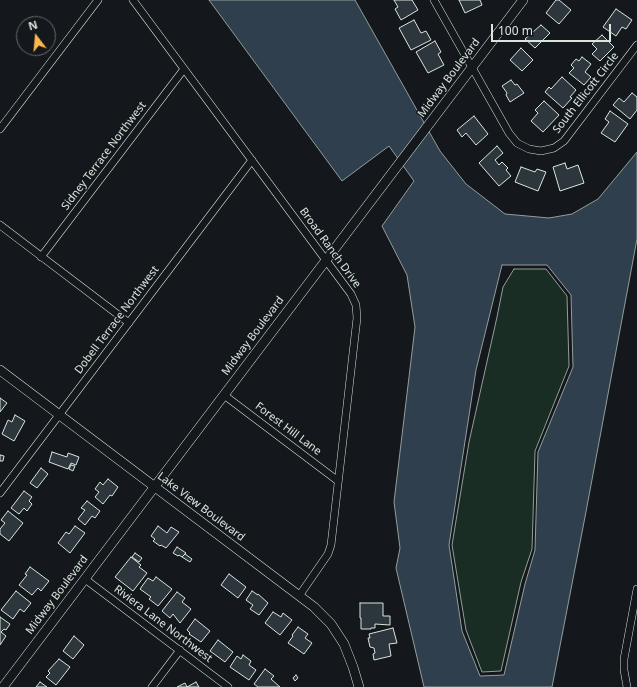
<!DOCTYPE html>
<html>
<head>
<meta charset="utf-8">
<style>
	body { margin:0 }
	#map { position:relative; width:637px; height:687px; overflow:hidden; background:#14181c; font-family:"Noto Sans",sans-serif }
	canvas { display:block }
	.north { position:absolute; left:16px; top:16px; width:40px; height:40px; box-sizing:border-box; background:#14181c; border:1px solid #626a69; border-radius:50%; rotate:344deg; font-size:11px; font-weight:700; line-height:16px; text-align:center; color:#d8e6dc }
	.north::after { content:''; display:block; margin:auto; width:14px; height:18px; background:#ffb74d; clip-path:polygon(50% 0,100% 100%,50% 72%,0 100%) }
	.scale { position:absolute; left:491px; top:24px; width:120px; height:18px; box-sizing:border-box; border:2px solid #d8e6dc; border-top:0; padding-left:5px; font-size:12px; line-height:14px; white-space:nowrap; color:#d8e6dc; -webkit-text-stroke:3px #14181c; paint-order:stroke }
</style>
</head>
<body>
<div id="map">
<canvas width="637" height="687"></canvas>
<div class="north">N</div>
<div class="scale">100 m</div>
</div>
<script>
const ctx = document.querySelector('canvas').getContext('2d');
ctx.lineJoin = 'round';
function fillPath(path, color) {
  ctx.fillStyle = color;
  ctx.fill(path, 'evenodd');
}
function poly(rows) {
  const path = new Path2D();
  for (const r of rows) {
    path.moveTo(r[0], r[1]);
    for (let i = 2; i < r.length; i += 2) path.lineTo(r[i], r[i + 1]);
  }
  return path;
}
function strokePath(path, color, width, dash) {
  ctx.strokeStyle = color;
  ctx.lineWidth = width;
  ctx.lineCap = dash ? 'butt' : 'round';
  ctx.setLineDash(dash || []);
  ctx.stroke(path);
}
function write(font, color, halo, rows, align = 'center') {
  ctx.font = font + ' "Noto Sans",sans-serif';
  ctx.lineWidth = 3;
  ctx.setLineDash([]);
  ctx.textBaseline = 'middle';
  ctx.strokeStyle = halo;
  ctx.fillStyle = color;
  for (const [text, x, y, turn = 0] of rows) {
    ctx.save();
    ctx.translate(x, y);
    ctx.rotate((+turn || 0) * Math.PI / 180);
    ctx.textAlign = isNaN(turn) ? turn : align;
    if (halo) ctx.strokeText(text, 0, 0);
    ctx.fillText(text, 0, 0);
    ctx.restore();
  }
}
const green = poly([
	[514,269,546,269,567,296,569,366,535,451,532,549,521,582,501,671,482,672,466,630,452,545,469,442,497,317,503,287,514,269]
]);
fillPath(green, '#1a2d24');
strokePath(green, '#939e99', 1);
const water = poly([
	[209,0,355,0,440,151,466,184,505,214,549,218,572,214,598,199,637,152,637,239,585,517,552,687,424,687,396,568,400,548,394,502,415,327,407,275,382,226,414,181,389,146,342,181,209,0],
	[502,265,547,265,571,295,573,367,538,452,535,550,525,584,504,675,480,676,462,631,449,545,476,370,502,265]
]);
fillPath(water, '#2f3f4d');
strokePath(water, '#939e99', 1);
const building = poly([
	[394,0,412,0,418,10,401,20,395,9,398,7,394,0],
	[459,0,480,0,482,5,465,13,459,0],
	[556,0,559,0,571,10,559,24,546,13,556,0],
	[616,9,632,20,626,29,622,27,616,36,603,27,616,9],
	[414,20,421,33,426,31,431,40,411,50,399,28,414,20],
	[541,25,550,33,535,48,525,39,541,25],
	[602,35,614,47,600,61,592,54,597,49,592,44,602,35],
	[435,41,441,52,438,54,444,65,428,73,416,52,435,41],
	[521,48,533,60,522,71,510,60,521,48],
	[582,57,591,64,585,72,591,77,584,85,569,73,574,68,571,65,576,59,579,61,582,57],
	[562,77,576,90,570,97,572,98,563,108,545,92,549,87,551,89,562,77],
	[511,80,515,85,517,84,524,93,510,102,506,95,507,93,502,86,511,80],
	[632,93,637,97,637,110,630,119,613,105,619,98,624,102,632,93],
	[544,101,559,115,543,132,531,121,538,113,535,110,544,101],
	[610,111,628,124,615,142,601,133,609,122,605,119,610,111],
	[474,116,488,134,476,145,466,133,462,137,457,130,474,116],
	[497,146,503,153,495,160,499,165,502,162,508,168,506,170,511,176,499,186,479,163,497,146],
	[565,163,567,169,578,165,584,183,560,191,553,167,565,163],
	[521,167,535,172,537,169,546,172,538,191,515,182,521,167],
	[0,398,7,403,0,412,0,398],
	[15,415,25,421,14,441,2,434,8,420,12,422,15,415],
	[52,452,67,457,68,453,79,457,76,465,71,463,68,469,49,462,52,452],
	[0,455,4,456,3,461,0,461,0,455],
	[71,465,75,466,73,471,69,469,71,465],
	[41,468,48,474,37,488,30,483,41,468],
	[108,479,118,487,112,496,110,495,103,504,95,497,99,492,95,489,100,482,103,485,108,479],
	[24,491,32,497,29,501,32,504,27,511,24,508,19,514,11,508,24,491],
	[87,501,100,511,95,518,92,516,85,525,78,519,85,510,81,508,87,501],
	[8,511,23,523,9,541,0,534,0,529,5,523,1,520,8,511],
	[75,526,85,533,70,553,58,543,66,532,69,534,75,526],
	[158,526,167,533,171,527,179,532,166,548,161,545,160,546,153,541,155,539,151,536,158,526],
	[177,547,186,553,182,557,179,555,178,556,173,553,177,547],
	[135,553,142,558,139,562,132,557,135,553],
	[185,554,192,559,190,562,182,557,185,554],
	[131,557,141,565,139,567,147,573,133,591,115,577,131,557],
	[30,567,49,581,41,591,38,588,32,595,19,585,27,575,25,574,30,567],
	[229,574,246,587,238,598,221,585,229,574],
	[156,577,172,589,158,606,149,599,151,597,140,589,148,578,153,581,156,577],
	[16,591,31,603,24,612,20,609,13,619,1,610,16,591],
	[252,591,258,595,258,594,268,603,259,615,250,609,253,605,246,600,252,591],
	[177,592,185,598,182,602,191,609,180,623,173,614,170,618,162,611,177,592],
	[360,603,383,603,383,616,390,616,390,625,375,624,375,628,371,628,371,629,361,629,361,618,360,618,360,603],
	[273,612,281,617,283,613,292,620,280,635,265,623,273,612],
	[0,617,10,624,6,630,4,629,1,632,6,636,0,645,0,617],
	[195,619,210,631,201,642,189,634,190,633,187,630,195,619],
	[298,627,308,634,305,638,312,643,304,654,288,643,293,636,292,635,298,627],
	[393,628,397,643,389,644,391,656,374,660,373,654,375,653,374,648,370,647,368,638,370,638,369,634,393,628],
	[74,636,84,645,73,659,63,651,74,636],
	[218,640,233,652,225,662,210,651,218,640],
	[243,655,251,661,249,665,256,670,249,680,230,667,237,656,241,659,243,655],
	[59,659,70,667,56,685,46,677,50,673,48,671,59,659],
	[265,669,274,676,271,679,280,687,258,687,254,684,265,669],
	[296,675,298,678,295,681,293,678,296,675],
	[40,682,47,687,36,687,40,682],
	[196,682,199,687,177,687,185,683,187,687,196,682]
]);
fillPath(building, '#2c363c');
strokePath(building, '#d8e6dc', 1);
const minor = poly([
	[133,0,351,294,356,305,357,318,331,545,328,554,299,596],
	[434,0,509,133,517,143,529,149,541,151,554,148,564,141,637,45],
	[0,129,98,0],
	[0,225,129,323],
	[41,257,184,69],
	[224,395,338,481],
	[0,493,252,160],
	[85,579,228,687],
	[152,687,180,650],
	[627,687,624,670,624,659,637,589]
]);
const tertiary = poly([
	[0,370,314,607,331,624,344,644,353,667,359,687],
	[3,687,523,0]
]);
strokePath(minor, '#d8e6dc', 8);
strokePath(tertiary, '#d8e6dc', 10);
strokePath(minor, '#14181c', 7);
strokePath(tertiary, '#14181c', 9);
write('11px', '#d8e6dc', '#14181c', [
	["Midway Boulevard",449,78,-53],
	["South Ellicott Circle",586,93,-52],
	["Sidney Terrace Northwest",104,156,-53],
	["Broad Ranch Drive",330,248,54],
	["Dobell Terrace Northwest",117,320,-53],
	["Midway Boulevard",253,336,-53],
	["Forest Hill Lane",288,429,37],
	["Lake View Boulevard",201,507,37],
	["Midway Boulevard",57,595,-53],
	["Riviera Lane Northwest",163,624,37]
]);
</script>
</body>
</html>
